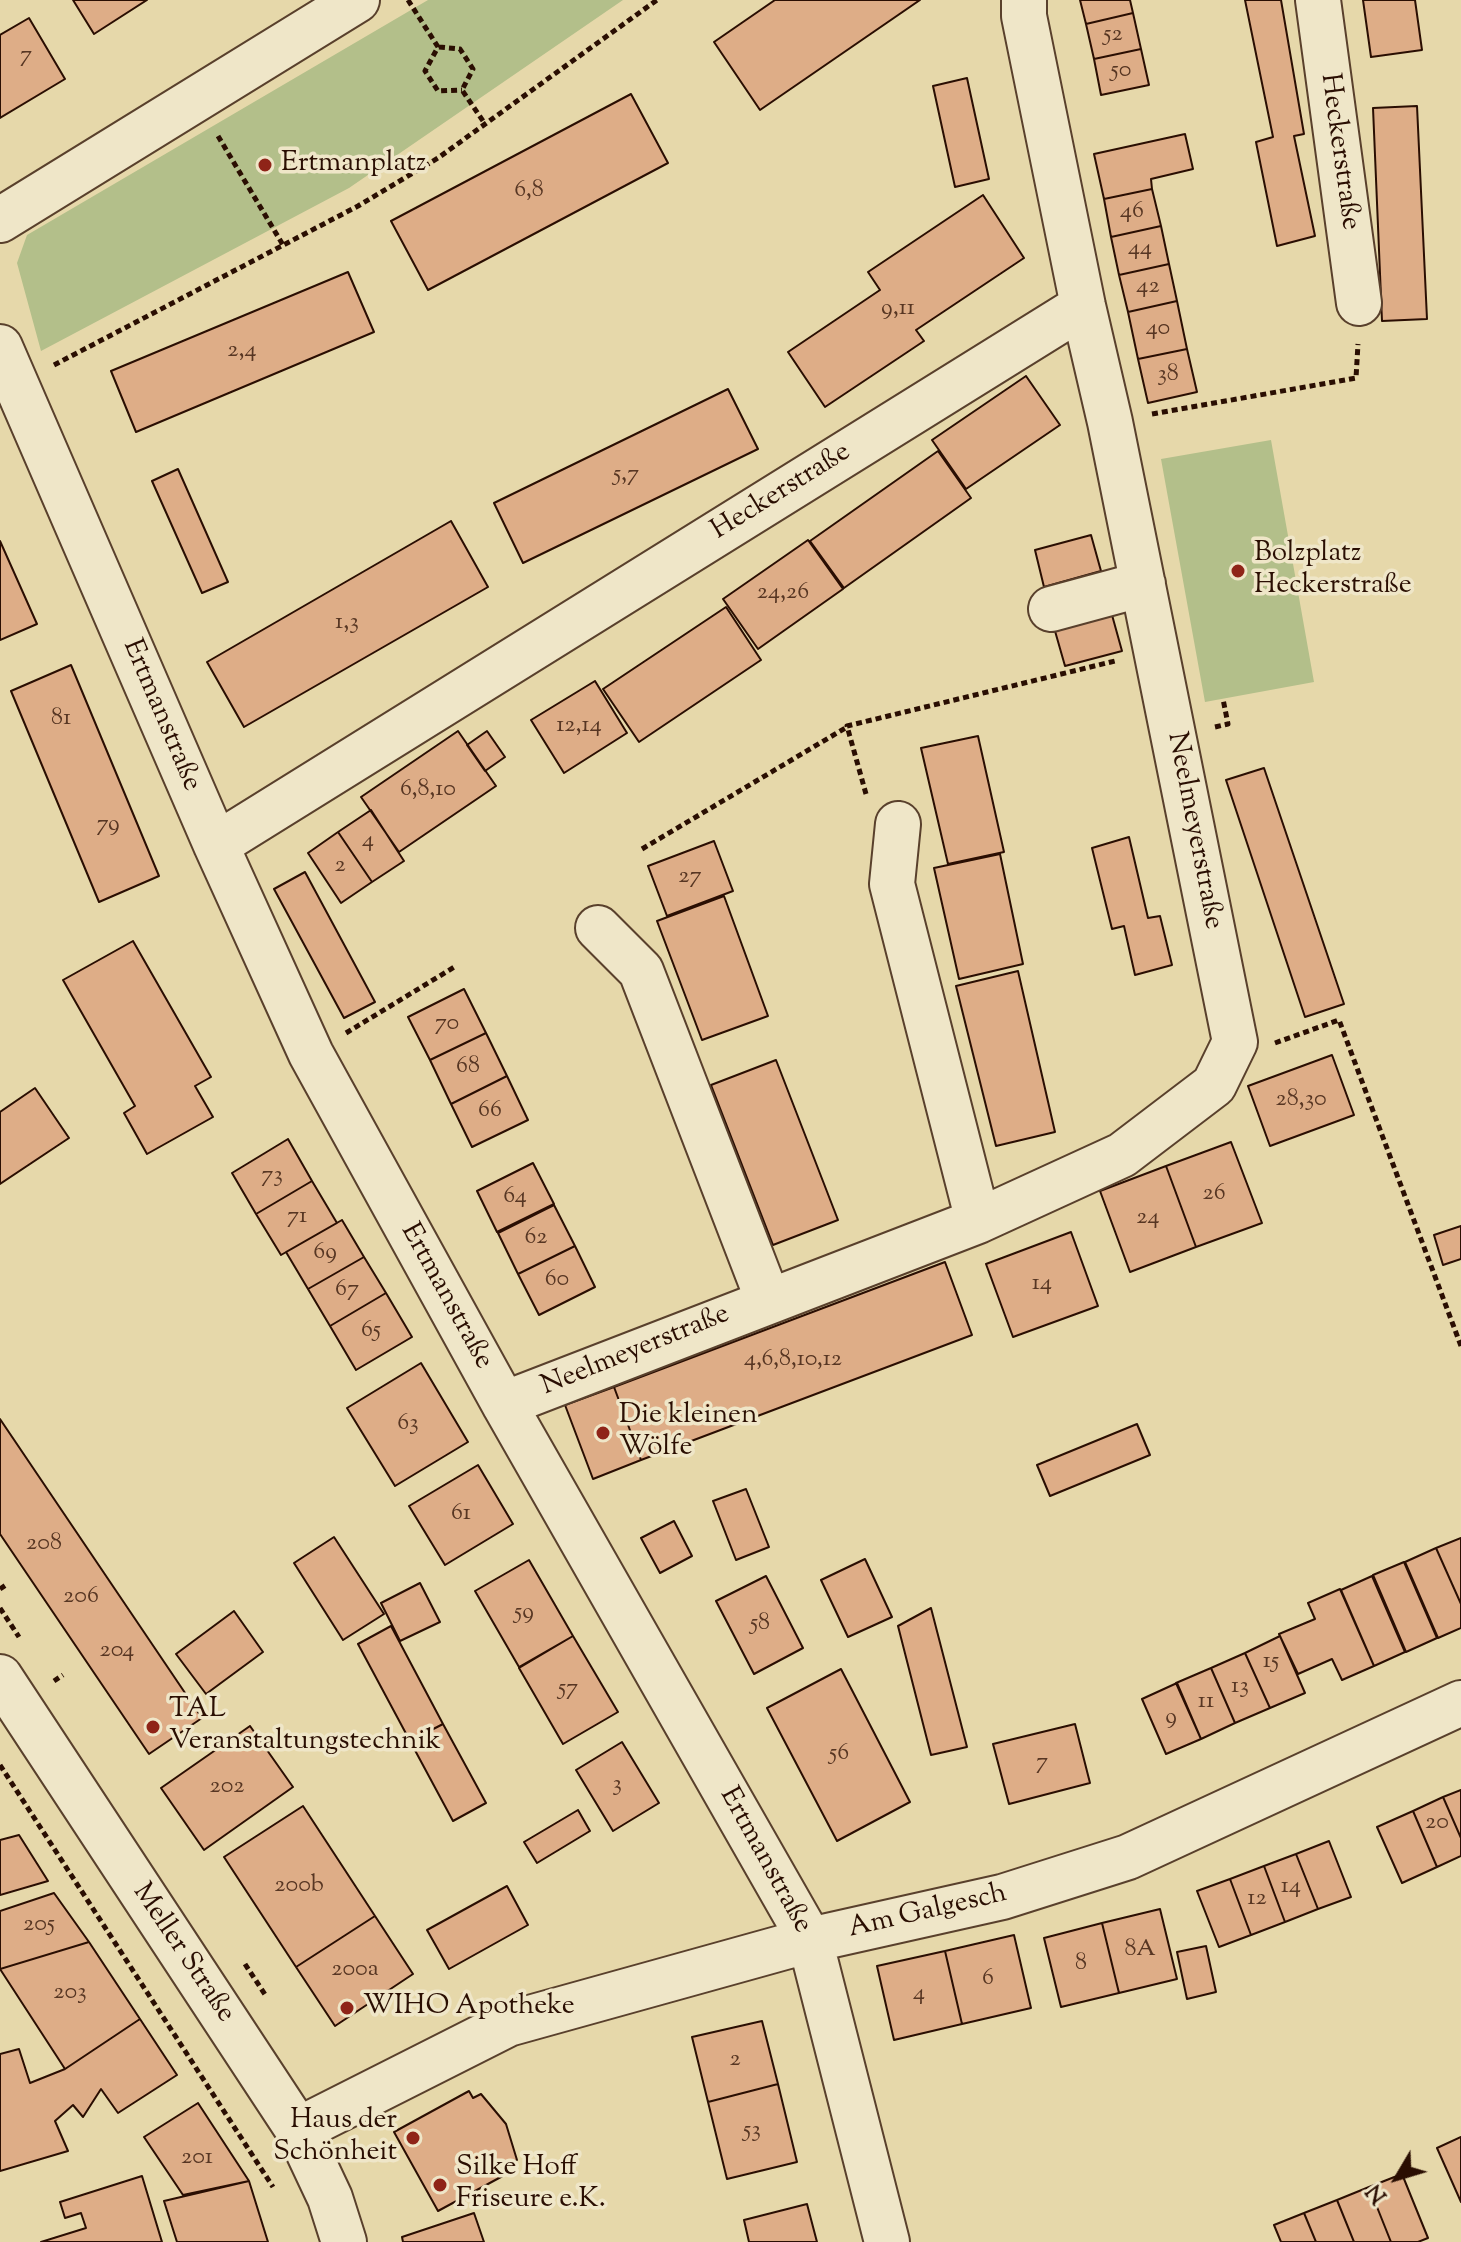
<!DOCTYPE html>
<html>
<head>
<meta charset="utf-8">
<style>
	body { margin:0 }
	#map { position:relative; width:1461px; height:2242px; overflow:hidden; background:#e6d8aa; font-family:"Sorts Mill Goudy",serif }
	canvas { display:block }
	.north { position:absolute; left:1357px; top:2138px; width:80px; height:80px; -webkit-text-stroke:6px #efe6c8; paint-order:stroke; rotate:232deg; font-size:22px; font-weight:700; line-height:32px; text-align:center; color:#2a0e02 }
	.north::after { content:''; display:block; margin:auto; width:28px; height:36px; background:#2a0e02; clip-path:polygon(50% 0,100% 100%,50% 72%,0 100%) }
</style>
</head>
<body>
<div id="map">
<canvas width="1461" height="2242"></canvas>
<div class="north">N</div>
</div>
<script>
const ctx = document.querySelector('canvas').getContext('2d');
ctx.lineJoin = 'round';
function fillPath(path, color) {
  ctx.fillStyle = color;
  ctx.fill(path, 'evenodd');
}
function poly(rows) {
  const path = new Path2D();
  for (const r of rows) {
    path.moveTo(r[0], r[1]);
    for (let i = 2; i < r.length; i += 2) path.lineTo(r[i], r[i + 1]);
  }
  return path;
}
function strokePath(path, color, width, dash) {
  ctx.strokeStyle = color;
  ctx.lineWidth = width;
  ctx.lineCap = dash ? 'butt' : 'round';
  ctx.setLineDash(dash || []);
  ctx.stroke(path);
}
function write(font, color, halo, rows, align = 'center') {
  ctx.font = font + ' "Sorts Mill Goudy",serif';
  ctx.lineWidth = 7;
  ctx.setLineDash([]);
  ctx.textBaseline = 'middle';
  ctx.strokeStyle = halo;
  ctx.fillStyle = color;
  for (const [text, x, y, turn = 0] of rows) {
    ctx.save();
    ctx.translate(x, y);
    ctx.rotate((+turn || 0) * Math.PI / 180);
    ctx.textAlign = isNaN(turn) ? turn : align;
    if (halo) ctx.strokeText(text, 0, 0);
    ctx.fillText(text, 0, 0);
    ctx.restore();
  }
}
fillPath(poly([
	[428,0,623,0,349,188,41,351,17,263,27,235],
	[1271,440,1314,682,1205,702,1161,459]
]), '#b3bf8a');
const building = poly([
	[73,0,147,0,94,34,73,0],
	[775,0,920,0,760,110,714,42,775,0],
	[1080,0,1130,0,1133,13,1086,24,1080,0],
	[1245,0,1281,0,1304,134,1294,136,1315,236,1277,246,1256,142,1273,137,1245,0],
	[1363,0,1415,0,1422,50,1371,57,1363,0],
	[1133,13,1141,49,1094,59,1086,24,1133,13],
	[29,18,65,79,0,118,0,35,29,18],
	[1141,49,1149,85,1101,95,1094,59,1141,49],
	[967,78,989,179,955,187,933,86,967,78],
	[631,94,668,163,428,290,391,221,631,94],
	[1417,106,1427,319,1382,321,1373,108,1417,106],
	[1185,134,1193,169,1151,179,1152,189,1104,199,1094,154,1185,134],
	[1152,189,1161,226,1111,237,1104,199,1152,189],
	[983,195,1024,258,916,330,924,341,825,407,788,352,880,290,868,272,983,195],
	[1161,226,1169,264,1119,275,1111,237,1161,226],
	[1169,264,1177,301,1128,312,1119,275,1169,264],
	[348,272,374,332,136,432,111,371,348,272],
	[1177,301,1187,349,1138,359,1128,312,1177,301],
	[1187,349,1197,392,1148,403,1138,359,1187,349],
	[1026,376,1060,425,966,489,932,440,1026,376],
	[728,389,758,449,523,563,494,503,728,389],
	[938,451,971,498,844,588,810,541,938,451],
	[178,469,228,582,202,593,152,481,178,469],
	[451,521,488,587,244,727,207,662,451,521],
	[1091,535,1101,571,1044,587,1035,550,1091,535],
	[808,540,843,589,758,649,723,599,808,540],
	[0,541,37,624,0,640,0,541],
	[726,607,761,660,639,742,603,689,726,607],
	[1112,615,1122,651,1065,666,1055,631,1112,615],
	[71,665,159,876,99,902,11,691,71,665],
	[595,681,627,733,564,773,531,720,595,681],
	[458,731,496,786,399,852,361,797,458,731],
	[487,731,505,757,485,771,467,745,487,731],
	[978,736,1004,852,948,864,921,748,978,736],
	[1264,768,1344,1004,1305,1017,1226,780,1264,768],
	[371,810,404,861,372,882,338,832,371,810],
	[338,832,372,882,341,903,308,853,338,832],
	[1129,837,1148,918,1160,916,1172,965,1135,975,1124,926,1112,929,1092,848,1129,837],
	[714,841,733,891,667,916,648,866,714,841],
	[1000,854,1023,964,959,979,934,868,1000,854],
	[305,872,375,1002,344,1018,274,889,305,872],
	[724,896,768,1016,702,1040,657,921,724,896],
	[133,941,211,1077,195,1086,213,1117,147,1154,124,1113,135,1106,63,980,133,941],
	[1018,971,1055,1132,996,1146,956,986,1018,971],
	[464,989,486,1033,430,1060,408,1017,464,989],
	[486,1033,507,1076,451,1104,430,1060,486,1033],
	[1332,1055,1354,1115,1270,1146,1248,1086,1332,1055],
	[776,1060,838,1220,773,1245,711,1085,776,1060],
	[507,1076,528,1120,472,1147,451,1104,507,1076],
	[35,1088,69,1138,0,1184,0,1112,35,1088],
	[288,1139,312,1181,256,1214,232,1173,288,1139],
	[1231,1142,1262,1223,1196,1247,1166,1166,1231,1142],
	[533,1163,554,1204,497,1232,477,1191,533,1163],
	[1166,1166,1196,1247,1130,1272,1100,1191,1166,1166],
	[312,1181,337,1223,281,1255,256,1214,312,1181],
	[554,1205,575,1246,518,1274,498,1233,554,1205],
	[342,1220,364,1257,308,1289,286,1252,342,1220],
	[1461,1226,1461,1259,1443,1265,1434,1235,1461,1226],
	[1071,1232,1098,1306,1013,1337,986,1264,1071,1232],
	[575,1246,595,1287,539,1315,518,1274,575,1246],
	[364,1257,386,1293,330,1326,308,1289,364,1257],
	[945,1262,972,1335,641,1460,614,1387,945,1262],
	[386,1293,412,1337,356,1370,330,1326,386,1293],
	[421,1363,468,1442,395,1486,347,1408,421,1363],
	[614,1387,641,1460,593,1479,565,1405,614,1387],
	[0,1419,202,1718,149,1754,0,1534,0,1419],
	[1137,1424,1150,1455,1050,1496,1037,1465,1137,1424],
	[478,1465,513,1524,445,1565,409,1506,478,1465],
	[746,1489,769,1547,736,1560,713,1501,746,1489],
	[674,1521,692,1556,660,1573,641,1538,674,1521],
	[334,1537,384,1614,343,1640,294,1563,334,1537],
	[1461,1538,1461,1604,1436,1548,1461,1538],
	[1436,1548,1461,1604,1461,1628,1438,1638,1405,1562,1436,1548],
	[865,1559,892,1617,848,1637,821,1580,865,1559],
	[529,1560,573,1636,519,1667,475,1591,529,1560],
	[1404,1562,1437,1638,1406,1652,1373,1575,1404,1562],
	[766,1576,803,1648,754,1674,716,1601,766,1576],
	[1372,1576,1405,1652,1374,1666,1341,1590,1372,1576],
	[420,1583,440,1622,400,1641,381,1603,420,1583],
	[1340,1589,1374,1666,1342,1680,1332,1659,1298,1674,1279,1634,1315,1619,1308,1603,1340,1589],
	[931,1608,967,1747,931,1755,898,1626,931,1608],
	[234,1611,263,1652,206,1694,176,1654,234,1611],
	[391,1626,443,1724,410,1741,358,1644,391,1626],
	[573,1636,618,1712,563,1744,519,1668,573,1636],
	[1280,1636,1305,1693,1270,1708,1245,1653,1280,1636],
	[1245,1653,1270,1708,1235,1723,1211,1668,1245,1653],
	[1211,1668,1235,1723,1201,1739,1176,1683,1211,1668],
	[841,1669,910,1802,837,1841,767,1708,841,1669],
	[1177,1683,1201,1739,1166,1754,1142,1699,1177,1683],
	[443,1724,486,1803,453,1821,410,1741,443,1724],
	[1075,1724,1090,1783,1009,1804,993,1744,1075,1724],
	[250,1726,293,1787,204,1850,161,1788,250,1726],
	[622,1742,659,1803,613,1831,576,1770,622,1742],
	[1461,1790,1461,1838,1443,1797,1461,1790],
	[1443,1797,1461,1838,1461,1856,1437,1867,1413,1811,1443,1797],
	[303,1806,375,1916,296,1967,224,1857,303,1806],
	[578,1810,590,1831,537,1863,524,1842,578,1810],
	[1413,1811,1437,1867,1402,1883,1377,1827,1413,1811],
	[19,1835,48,1881,0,1895,0,1840,19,1835],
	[1329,1841,1351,1897,1318,1909,1296,1854,1329,1841],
	[1296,1854,1318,1909,1285,1922,1264,1866,1296,1854],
	[1264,1866,1285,1922,1251,1935,1230,1879,1264,1866],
	[1230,1879,1251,1935,1219,1947,1197,1891,1230,1879],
	[507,1886,528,1925,449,1969,427,1930,507,1886],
	[54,1893,89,1942,0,1969,0,1911,54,1893],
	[1160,1909,1177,1979,1119,1993,1102,1923,1160,1909],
	[375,1916,413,1974,335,2026,296,1967,375,1916],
	[1102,1923,1119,1993,1061,2007,1044,1938,1102,1923],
	[1014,1935,1031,2008,962,2024,945,1951,1014,1935],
	[89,1942,140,2019,65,2069,0,1969,89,1942],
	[1206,1946,1216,1992,1187,1999,1177,1952,1206,1946],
	[945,1951,962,2024,894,2040,877,1966,945,1951],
	[140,2019,177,2075,118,2113,101,2089,83,2117,73,2105,55,2121,68,2151,0,2171,0,2054,19,2049,30,2083,65,2069,140,2019],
	[762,2021,778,2084,708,2102,692,2037,762,2021],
	[778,2084,797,2162,727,2179,708,2102,778,2084],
	[469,2091,473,2098,481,2094,506,2124,517,2160,508,2165,512,2171,438,2211,394,2132,469,2091],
	[198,2103,249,2181,183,2195,144,2137,198,2103],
	[1461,2137,1461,2202,1437,2148,1461,2137],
	[1402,2174,1428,2238,1418,2242,1391,2242,1369,2187,1402,2174],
	[142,2176,162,2242,41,2242,86,2228,81,2213,65,2218,60,2202,142,2176],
	[249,2181,268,2242,177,2242,164,2201,249,2181],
	[1369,2187,1391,2242,1354,2242,1337,2200,1369,2187],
	[1337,2200,1354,2242,1316,2242,1304,2213,1337,2200],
	[807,2204,817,2242,749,2242,744,2220,807,2204],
	[474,2213,484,2242,403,2242,402,2237,474,2213],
	[1304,2213,1316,2242,1281,2242,1274,2225,1304,2213]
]);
fillPath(building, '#dead87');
strokePath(building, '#2a0e02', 2);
const minor = poly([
	[1318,0,1359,303],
	[0,220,357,0],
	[0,347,216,845,311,1054,504,1404,810,1940,887,2242],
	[1051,609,1143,584],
	[898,824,892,884,978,1221],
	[216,845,1083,306],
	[598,928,641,971,768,1300],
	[504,1404,978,1221,1122,1155,1214,1085,1235,1042,1110,422,1083,306,1024,16,1024,0],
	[0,1677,298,2130,330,2198,344,2242],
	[298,2130,508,2024,810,1940,1002,1897,1128,1857,1461,1703]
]);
strokePath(minor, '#59402c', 48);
strokePath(poly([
	[408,0,438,47,425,71,438,91,462,90],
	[439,47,460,49,473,69,462,90,485,124],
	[218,136,283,245],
	[54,365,358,206,438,158,657,0],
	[1152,414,1356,378,1358,344],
	[1215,727,1228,724,1223,699],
	[866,794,847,726,1115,661],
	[642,849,847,727],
	[346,1033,456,966],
	[1275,1043,1339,1020,1461,1346],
	[0,1589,6,1585],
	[0,1608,19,1637],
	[54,1681,63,1675],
	[0,1765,273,2187],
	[245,1964,266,1996]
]), '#2a0e02', 5, [6, 4]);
strokePath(minor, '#efe6c8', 44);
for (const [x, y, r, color] of [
	[265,165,8,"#8f2418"],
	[1238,571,8,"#8f2418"],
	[603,1433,8,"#8f2418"],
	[153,1727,8,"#8f2418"],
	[347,2008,8,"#8f2418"],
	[413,2138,8,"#8f2418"],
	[440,2185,8,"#8f2418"]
]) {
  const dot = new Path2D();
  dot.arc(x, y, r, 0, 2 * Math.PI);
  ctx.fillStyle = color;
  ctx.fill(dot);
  strokePath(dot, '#efe6c8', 3);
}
write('24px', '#573623', null, [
	["52",1113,36],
	["7",26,57],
	["50",1121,72],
	["6,8",529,192],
	["46",1132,213],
	["44",1140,250],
	["42",1148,288],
	["9,11",898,310],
	["40",1158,330],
	["2,4",242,352],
	["38",1168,376],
	["5,7",626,476],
	["24,26",783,594],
	["1,3",347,624],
	["81",61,720],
	["12,14",579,727],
	["6,8,10",428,791],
	["79",108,826],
	["4",368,842],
	["2",340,867],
	["27",690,878],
	["70",447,1025],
	["68",468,1068],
	["28,30",1301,1101],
	["66",490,1112],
	["73",272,1177],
	["26",1214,1195],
	["64",515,1198],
	["71",297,1218],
	["24",1148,1219],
	["62",536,1239],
	["69",325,1254],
	["60",557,1281],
	["14",1042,1285],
	["67",347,1291],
	["65",371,1332],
	["4,6,8,10,12",793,1361],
	["63",408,1425],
	["61",461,1515],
	["208",44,1545],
	["206",81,1598],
	["59",524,1614],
	["58",760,1625],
	["204",117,1652],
	["15",1271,1663],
	["13",1240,1688],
	["57",568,1690],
	["11",1206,1703],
	["9",1171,1719],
	["56",839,1755],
	["7",1042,1764],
	["3",617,1786],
	["202",227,1788],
	["20",1437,1824],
	["200b",299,1887],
	["14",1291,1888],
	["12",1257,1900],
	["205",39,1926],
	["8A",1140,1951],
	["8",1081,1965],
	["200a",355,1971],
	["6",988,1980],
	["203",70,1994],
	["4",919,1995],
	["2",735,2061],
	["53",752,2132],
	["201",197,2159]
]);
write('28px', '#2a0e02', '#efe6c8', [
	["Heckerstraße",1338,152,82],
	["Heckerstraße",782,493,-32],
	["Ertmanstraße",160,716,67],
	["Neelmeyerstraße",1193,831,79],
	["Ertmanstraße",445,1297,61],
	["Neelmeyerstraße",636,1352,-22],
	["Ertmanstraße",764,1861,61],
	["Am Galgesch",928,1913,-13],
	["Meller Straße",182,1954,56]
]);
write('28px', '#2a0e02', '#efe6c8', [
	["Ertmanplatz",281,165],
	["Bolzplatz",1254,555],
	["Heckerstraße",1254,587],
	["Die kleinen",619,1417],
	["Wölfe",619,1449],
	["TAL",169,1711],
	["Veranstaltungstechnik",169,1743],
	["WIHO Apotheke",363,2008],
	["Haus der",397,2122,"right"],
	["Schönheit",397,2154,"right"],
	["Silke Hoff",456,2169],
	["Friseure e.K.",456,2201]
], 'left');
</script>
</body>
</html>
